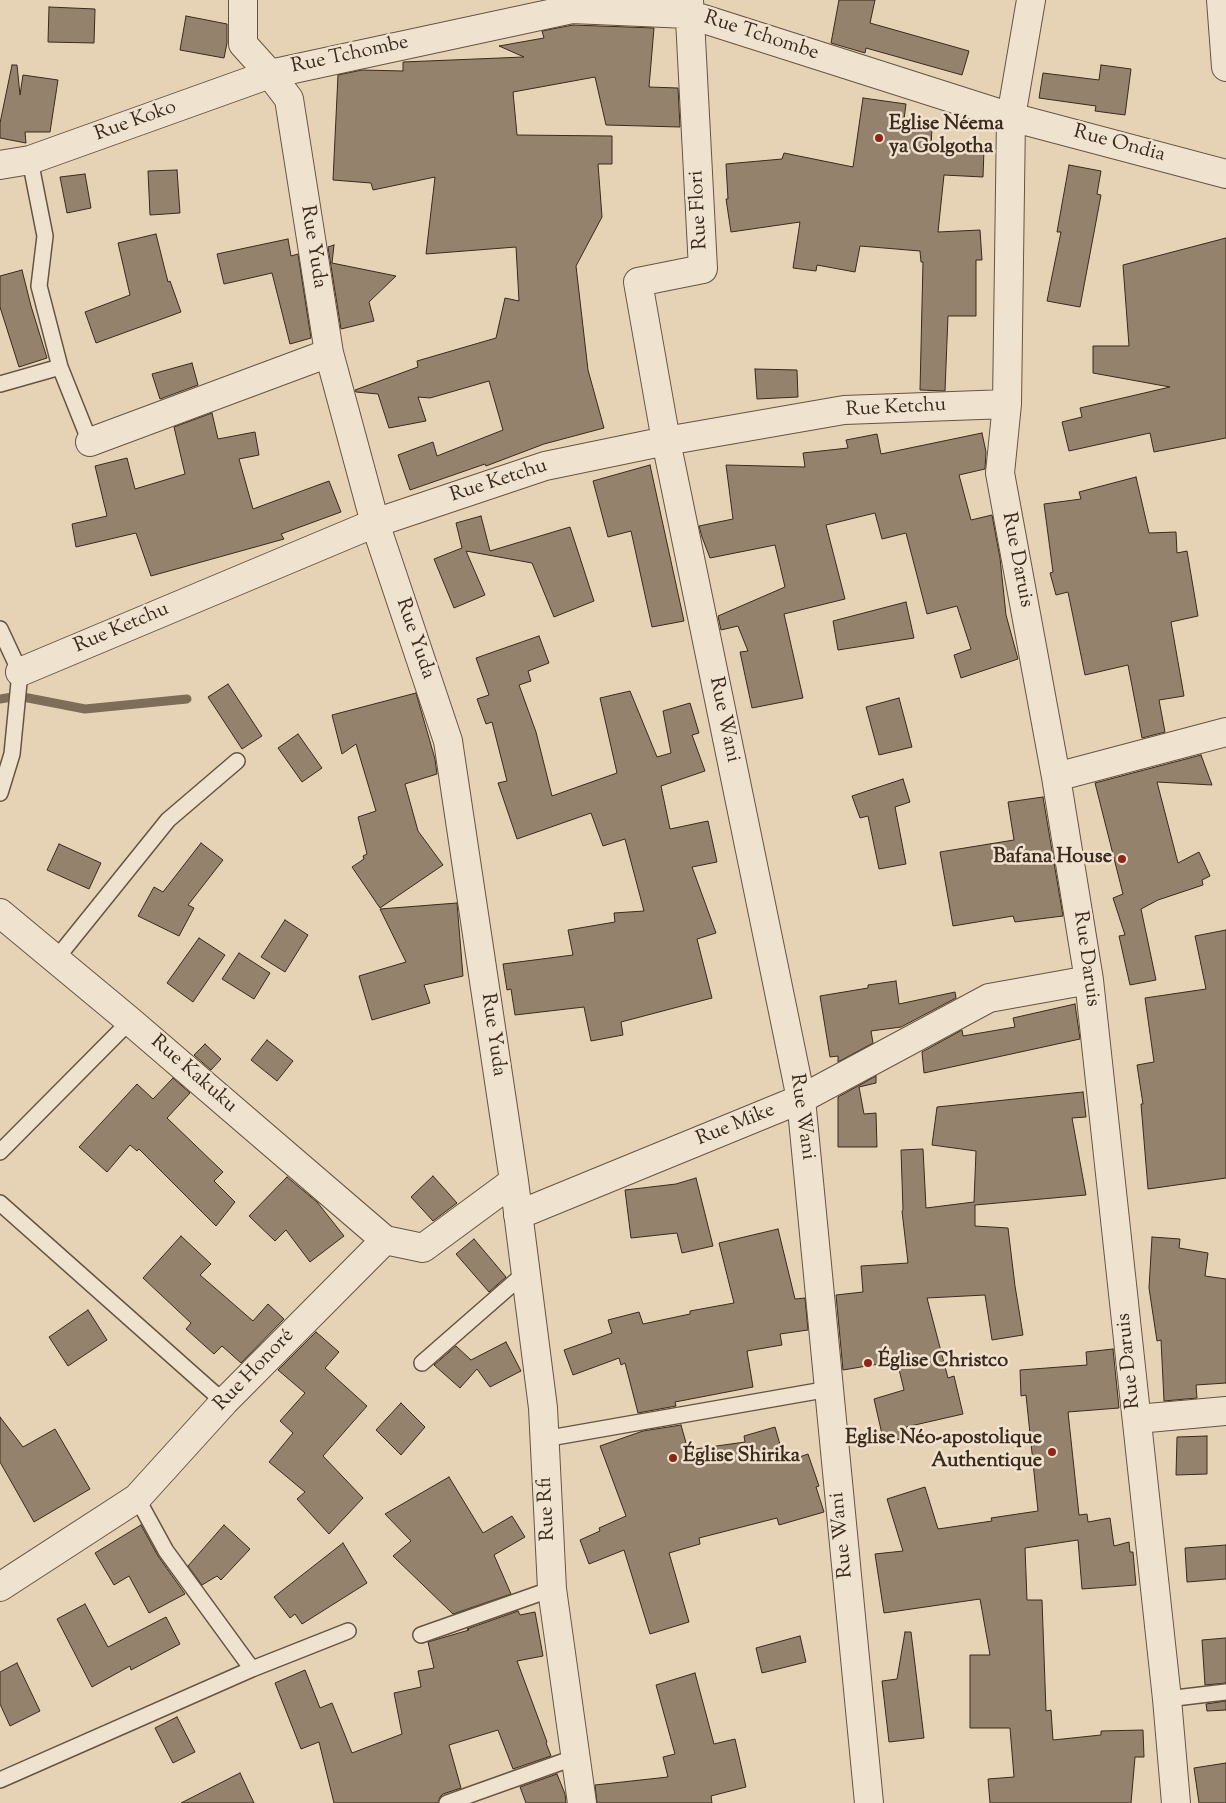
<!DOCTYPE html>
<html>
<head>
<meta charset="utf-8">
<style>
	body { margin:0 }
	canvas { display:block; background:#e6d3b5 }
</style>
</head>
<body>
<canvas width="1226" height="1803"></canvas>
<script>
const ctx = document.querySelector('canvas').getContext('2d');
ctx.lineJoin = 'round';
function poly(rows) {
  const path = new Path2D();
  for (const r of rows) {
    path.moveTo(r[0], r[1]);
    for (let i = 2; i < r.length; i += 2) path.lineTo(r[i], r[i + 1]);
  }
  return path;
}
function strokePath(path, color, width, dash) {
  ctx.strokeStyle = color;
  ctx.lineWidth = width;
  ctx.lineCap = dash ? 'butt' : 'round';
  ctx.setLineDash(dash || []);
  ctx.stroke(path);
}
function fillPath(path, color) {
  ctx.fillStyle = color;
  ctx.fill(path, 'evenodd');
}
function write(font, color, halo, rows, align = 'center') {
  ctx.font = font + ' "Sorts Mill Goudy",serif';
  ctx.lineWidth = 5;
  ctx.setLineDash([]);
  ctx.textBaseline = 'middle';
  ctx.strokeStyle = halo;
  ctx.fillStyle = color;
  for (const [text, x, y, turn = 0] of rows) {
    ctx.save();
    ctx.translate(x, y);
    ctx.rotate((+turn || 0) * Math.PI / 180);
    ctx.textAlign = isNaN(turn) ? turn : align;
    if (halo) ctx.strokeText(text, 0, 0);
    ctx.fillText(text, 0, 0);
    ctx.restore();
  }
}
strokePath(poly([
	[0,699,18,696,85,709,187,699]
]), '#7f6d59', 9);
const building = poly([
	[839,0,875,0,870,23,969,51,962,75,866,48,865,53,831,43,839,0],
	[49,7,95,9,94,43,48,42,49,7],
	[186,16,227,24,227,43,224,58,180,50,186,16],
	[573,25,654,28,649,87,678,88,680,127,606,125,595,77,513,92,517,135,612,136,612,164,598,164,602,217,576,266,588,370,604,428,544,444,486,466,485,464,410,490,398,455,433,442,437,456,503,430,489,381,430,398,418,397,426,421,389,428,378,394,356,392,355,390,418,367,417,361,496,338,505,298,519,301,516,247,426,254,435,177,373,190,371,183,333,180,338,75,362,70,403,71,403,62,524,57,499,46,544,38,542,31,573,25],
	[12,65,17,65,20,95,23,75,58,80,50,132,25,132,26,143,0,138,0,123,12,65],
	[1101,65,1131,69,1125,115,1095,111,1096,106,1039,98,1043,73,1099,80,1101,65],
	[863,98,906,104,903,127,932,128,931,147,984,149,983,177,944,175,938,232,980,230,982,260,976,260,976,316,948,316,945,391,920,390,923,262,921,262,920,251,860,246,855,272,817,265,816,271,793,268,800,222,731,232,726,199,728,199,726,164,782,159,784,153,853,167,863,98],
	[1069,165,1101,171,1097,194,1101,195,1080,307,1047,301,1061,232,1057,232,1069,165],
	[177,170,180,213,150,215,148,171,177,170],
	[85,174,91,208,67,213,60,177,85,174],
	[156,234,168,282,170,281,181,312,96,343,85,312,130,295,118,243,156,234],
	[1226,238,1226,438,1154,452,1150,433,1069,451,1062,422,1082,417,1080,408,1170,387,1093,373,1093,346,1129,346,1123,265,1226,238],
	[288,239,291,256,298,254,311,338,290,344,272,273,224,284,217,254,288,239],
	[334,245,332,263,396,276,369,302,374,321,341,329,328,247,334,245],
	[22,270,31,306,47,358,19,367,0,307,0,276,22,270],
	[192,363,198,385,160,399,152,374,192,363],
	[755,369,797,370,798,397,757,399,755,369],
	[212,413,218,439,255,432,259,455,239,459,253,509,329,481,341,512,281,534,284,539,151,576,136,533,76,547,72,524,107,516,95,466,127,458,135,489,185,474,174,427,212,413],
	[982,433,986,452,985,469,959,475,971,520,992,515,1000,558,1006,615,1018,659,961,678,954,655,971,649,957,606,927,614,906,533,882,539,875,513,826,525,845,599,784,614,803,698,752,708,740,652,748,651,738,626,721,630,718,616,785,587,775,545,710,558,702,537,699,526,733,519,726,465,805,467,803,453,848,448,846,440,877,434,881,454,982,433],
	[650,465,684,621,652,627,631,531,608,537,593,481,650,465],
	[1136,477,1149,533,1176,532,1177,553,1187,551,1198,616,1171,622,1184,696,1159,700,1165,732,1142,738,1128,665,1085,675,1068,592,1056,595,1050,573,1053,572,1044,504,1081,499,1079,492,1136,477],
	[481,516,490,551,570,527,594,601,554,617,532,563,466,551,485,595,454,608,434,559,462,548,456,523,481,516],
	[906,602,914,638,838,650,833,621,906,602],
	[539,636,549,663,528,671,531,681,519,685,536,732,552,796,617,773,600,698,630,691,657,757,671,753,663,711,690,703,699,733,692,735,705,771,661,786,670,829,708,821,717,862,692,867,716,933,697,939,712,998,621,1022,623,1035,591,1041,584,1007,515,1015,511,989,507,990,503,964,573,955,568,930,615,922,614,913,644,911,625,839,603,846,591,813,517,839,498,783,507,781,492,722,486,724,477,699,489,695,476,658,539,636],
	[228,684,262,736,242,749,208,697,228,684],
	[416,693,435,759,437,774,405,784,418,831,443,865,380,908,352,867,364,859,363,856,367,854,358,817,376,811,356,744,342,754,332,715,416,693],
	[899,698,912,747,879,755,866,707,899,698],
	[298,734,322,768,302,782,278,748,298,734],
	[1201,755,1212,785,1157,782,1178,863,1199,852,1210,876,1202,880,1203,885,1158,900,1141,909,1156,980,1130,985,1119,936,1125,935,1113,898,1123,894,1095,783,1201,755],
	[903,779,910,802,895,807,906,864,879,869,868,816,860,818,852,796,903,779],
	[1043,797,1063,916,1015,922,1013,916,953,926,940,852,1014,840,1008,802,1043,797],
	[201,843,223,860,188,905,194,908,179,936,138,916,154,887,163,892,201,843],
	[59,844,101,863,89,889,47,870,59,844],
	[457,903,463,976,424,985,430,1003,372,1020,359,976,406,962,380,909,457,903],
	[285,920,308,935,285,972,261,957,285,920],
	[1226,930,1226,1178,1148,1189,1141,1104,1143,1104,1137,1065,1154,1062,1145,998,1206,989,1195,936,1226,930],
	[199,938,225,955,193,1002,167,983,199,938],
	[239,953,270,973,254,999,222,979,239,953],
	[896,981,899,1004,955,992,956,998,901,1027,871,1031,873,1043,838,1062,838,1056,830,1057,820,996,868,988,868,985,896,981],
	[1075,1004,1080,1039,924,1073,922,1052,962,1030,963,1036,1015,1027,1013,1018,1075,1004],
	[267,1040,293,1061,277,1081,251,1060,267,1040],
	[205,1044,221,1059,211,1070,194,1055,205,1044],
	[876,1076,876,1083,859,1087,864,1114,876,1113,877,1147,838,1147,838,1097,876,1076],
	[173,1078,190,1093,167,1118,223,1172,214,1181,235,1202,216,1226,139,1149,137,1151,130,1145,107,1172,79,1147,137,1084,153,1099,173,1078],
	[1083,1092,1086,1117,1072,1118,1086,1195,975,1205,975,1226,1008,1228,1015,1286,1023,1335,992,1340,985,1295,927,1298,948,1378,954,1376,963,1414,906,1427,909,1437,884,1443,874,1399,904,1390,897,1361,843,1370,836,1295,863,1292,861,1266,908,1263,902,1211,903,1210,901,1150,923,1149,926,1208,974,1202,976,1151,932,1145,937,1107,1083,1092],
	[433,1176,457,1203,433,1221,411,1197,433,1176],
	[287,1177,317,1202,344,1236,310,1262,286,1230,275,1241,249,1216,287,1177],
	[696,1178,713,1246,682,1253,677,1233,631,1238,625,1190,676,1184,696,1178],
	[778,1229,795,1299,805,1298,808,1330,780,1334,782,1345,747,1351,753,1387,675,1402,676,1406,638,1413,625,1363,621,1365,619,1358,573,1375,564,1350,612,1333,608,1320,639,1312,643,1324,690,1314,690,1311,734,1303,719,1243,778,1229],
	[181,1236,211,1264,200,1275,253,1321,268,1304,284,1319,241,1363,222,1346,214,1354,186,1329,191,1323,143,1278,181,1236],
	[1152,1237,1180,1239,1179,1248,1208,1253,1205,1276,1226,1279,1226,1383,1196,1385,1197,1398,1164,1401,1161,1340,1157,1341,1149,1288,1152,1237],
	[474,1239,506,1277,489,1292,456,1254,474,1239],
	[88,1310,107,1340,68,1366,49,1337,88,1310],
	[316,1332,339,1352,325,1368,367,1406,323,1456,363,1498,329,1534,297,1499,305,1492,269,1462,293,1433,280,1421,305,1393,278,1370,316,1332],
	[506,1342,521,1371,490,1387,477,1369,460,1388,434,1365,456,1346,471,1360,506,1342],
	[1113,1349,1119,1408,1068,1412,1079,1515,1087,1514,1088,1522,1110,1518,1114,1546,1129,1542,1130,1552,1133,1552,1136,1585,1082,1589,1078,1540,1025,1548,1027,1600,1042,1600,1046,1711,1051,1710,1053,1740,1101,1735,1101,1731,1143,1730,1144,1757,1135,1757,1131,1803,990,1803,988,1779,1014,1777,1010,1728,970,1728,970,1655,990,1655,980,1599,884,1613,875,1554,903,1551,887,1499,925,1487,938,1529,992,1521,991,1518,1038,1511,1026,1395,1021,1396,1020,1370,1087,1365,1086,1352,1113,1349],
	[401,1403,425,1427,401,1455,376,1430,401,1403],
	[0,1417,23,1447,55,1429,90,1489,34,1522,0,1462,0,1417],
	[681,1425,688,1450,745,1442,744,1436,775,1427,785,1462,808,1454,819,1486,816,1487,824,1512,779,1525,777,1518,699,1538,700,1544,669,1553,689,1622,650,1634,624,1550,589,1564,580,1540,600,1531,599,1528,626,1516,600,1446,643,1431,681,1425],
	[1207,1436,1207,1474,1176,1475,1177,1437,1207,1436],
	[449,1477,483,1533,512,1516,525,1537,494,1555,511,1594,453,1614,393,1556,411,1541,385,1514,449,1477],
	[141,1525,158,1556,185,1594,149,1613,129,1576,114,1585,95,1553,141,1525],
	[224,1525,250,1549,221,1580,217,1576,202,1585,188,1566,224,1525],
	[343,1543,367,1583,302,1624,295,1614,290,1618,274,1597,343,1543],
	[1226,1545,1226,1579,1187,1582,1185,1548,1226,1545],
	[85,1604,108,1647,166,1617,180,1644,131,1670,130,1666,92,1687,57,1619,85,1604],
	[518,1611,520,1615,535,1612,543,1656,517,1661,547,1742,546,1743,551,1756,513,1769,498,1730,449,1745,461,1788,443,1794,440,1797,438,1803,334,1803,319,1742,301,1749,275,1683,305,1670,320,1708,332,1703,352,1753,402,1734,394,1693,421,1687,418,1671,434,1668,428,1642,469,1630,467,1629,518,1611],
	[905,1632,911,1632,924,1738,889,1742,882,1681,897,1679,905,1632],
	[800,1636,806,1662,762,1673,756,1648,800,1636],
	[1226,1638,1226,1683,1205,1685,1202,1640,1226,1638],
	[17,1663,40,1711,10,1726,0,1704,0,1672,17,1663],
	[695,1673,714,1744,735,1739,746,1787,711,1796,712,1803,597,1803,595,1785,668,1777,663,1757,675,1754,656,1685,695,1673],
	[1226,1701,1226,1710,1207,1711,1206,1704,1226,1701],
	[177,1717,195,1752,173,1763,155,1728,177,1717],
	[1226,1763,1226,1803,1199,1803,1194,1768,1226,1763],
	[240,1773,254,1803,181,1803,240,1773],
	[557,1774,565,1794,566,1803,526,1803,520,1787,557,1774]
]);
fillPath(building, '#94826c');
strokePath(building, '#3b2a1d', 1);
const service = poly([
	[30,160,45,236,39,286,60,367,90,442],
	[0,384,60,367],
	[0,629,20,672,12,754,0,793],
	[56,959,168,820,237,761],
	[0,1152,130,1021],
	[0,1203,224,1402],
	[422,1363,525,1273],
	[544,1439,829,1389],
	[137,1498,166,1551,252,1669],
	[421,1635,552,1589],
	[1167,1699,1226,1692],
	[0,1780,252,1669,348,1631],
	[447,1803,576,1757]
]);
const minor = poly([
	[243,0,243,44,270,74,289,99,329,353,375,523,448,741,514,1181,543,1408,552,1589,582,1803],
	[689,0,703,269,638,282,666,441,801,1099,869,1803],
	[1031,0,1011,117,1007,404,1000,473,1056,777,1089,980,1167,1699,1176,1803],
	[1221,0,1226,67],
	[0,165,30,160,270,74,572,9,688,14,1011,117,1226,174],
	[90,442,329,353],
	[20,672,375,523,545,466,666,441,844,410,1007,404],
	[1056,777,1226,732],
	[0,913,130,1021,385,1240],
	[518,1215,801,1099,989,998,1089,980],
	[1137,1419,1226,1411],
	[0,1587,137,1498,224,1402,385,1240,423,1248,514,1181]
]);
strokePath(service, '#665443', 18);
strokePath(minor, '#665443', 30);
strokePath(service, '#efe2cf', 15);
strokePath(minor, '#efe2cf', 28);
for (const [x, y, r, color] of [
	[879,138,5,"#8f2418"],
	[1122,859,5,"#8f2418"],
	[868,1363,5,"#8f2418"],
	[1052,1452,5,"#8f2418"],
	[673,1458,5,"#8f2418"]
]) {
  const dot = new Path2D();
  dot.arc(x, y, r, 0, 2 * Math.PI);
  ctx.fillStyle = color;
  ctx.fill(dot);
  strokePath(dot, '#efe2cf', 2);
}
write('20px', '#3b2a1d', '#efe2cf', [
	["Rue Tchombe",761,37,18],
	["Rue Tchombe",350,56,-12],
	["Rue Koko",136,122,-20],
	["Rue Ondia",1119,145,15],
	["Rue Flori",700,210,-93],
	["Rue Yuda",312,247,81],
	["Rue Ketchu",896,409,-3],
	["Rue Ketchu",499,482,-18],
	["Rue Daruis",1016,560,79],
	["Rue Ketchu",122,629,-23],
	["Rue Yuda",414,639,71],
	["Rue Wani",723,720,78],
	["Rue Daruis",1085,959,82],
	["Rue Yuda",492,1035,82],
	["Rue Kakuku",193,1075,41],
	["Rue Wani",801,1117,82],
	["Rue Mike",736,1126,-22],
	["Rue Daruis",1130,1361,-96],
	["Rue Honoré",255,1371,-46],
	["Rue Rfi",548,1509,-93],
	["Rue Wani",843,1535,-96]
]);
write('bold 20px', '#3b2a1d', '#efe2cf', [
	["Eglise Néema",889,126],
	["ya Golgotha",889,149],
	["Bafana House",1112,859,"right"],
	["Église Christco",878,1363],
	["Eglise Néo-apostolique",1042,1440,"right"],
	["Authentique",1042,1463,"right"],
	["Église Shirika",683,1458]
], 'left');
</script>
</body>
</html>
